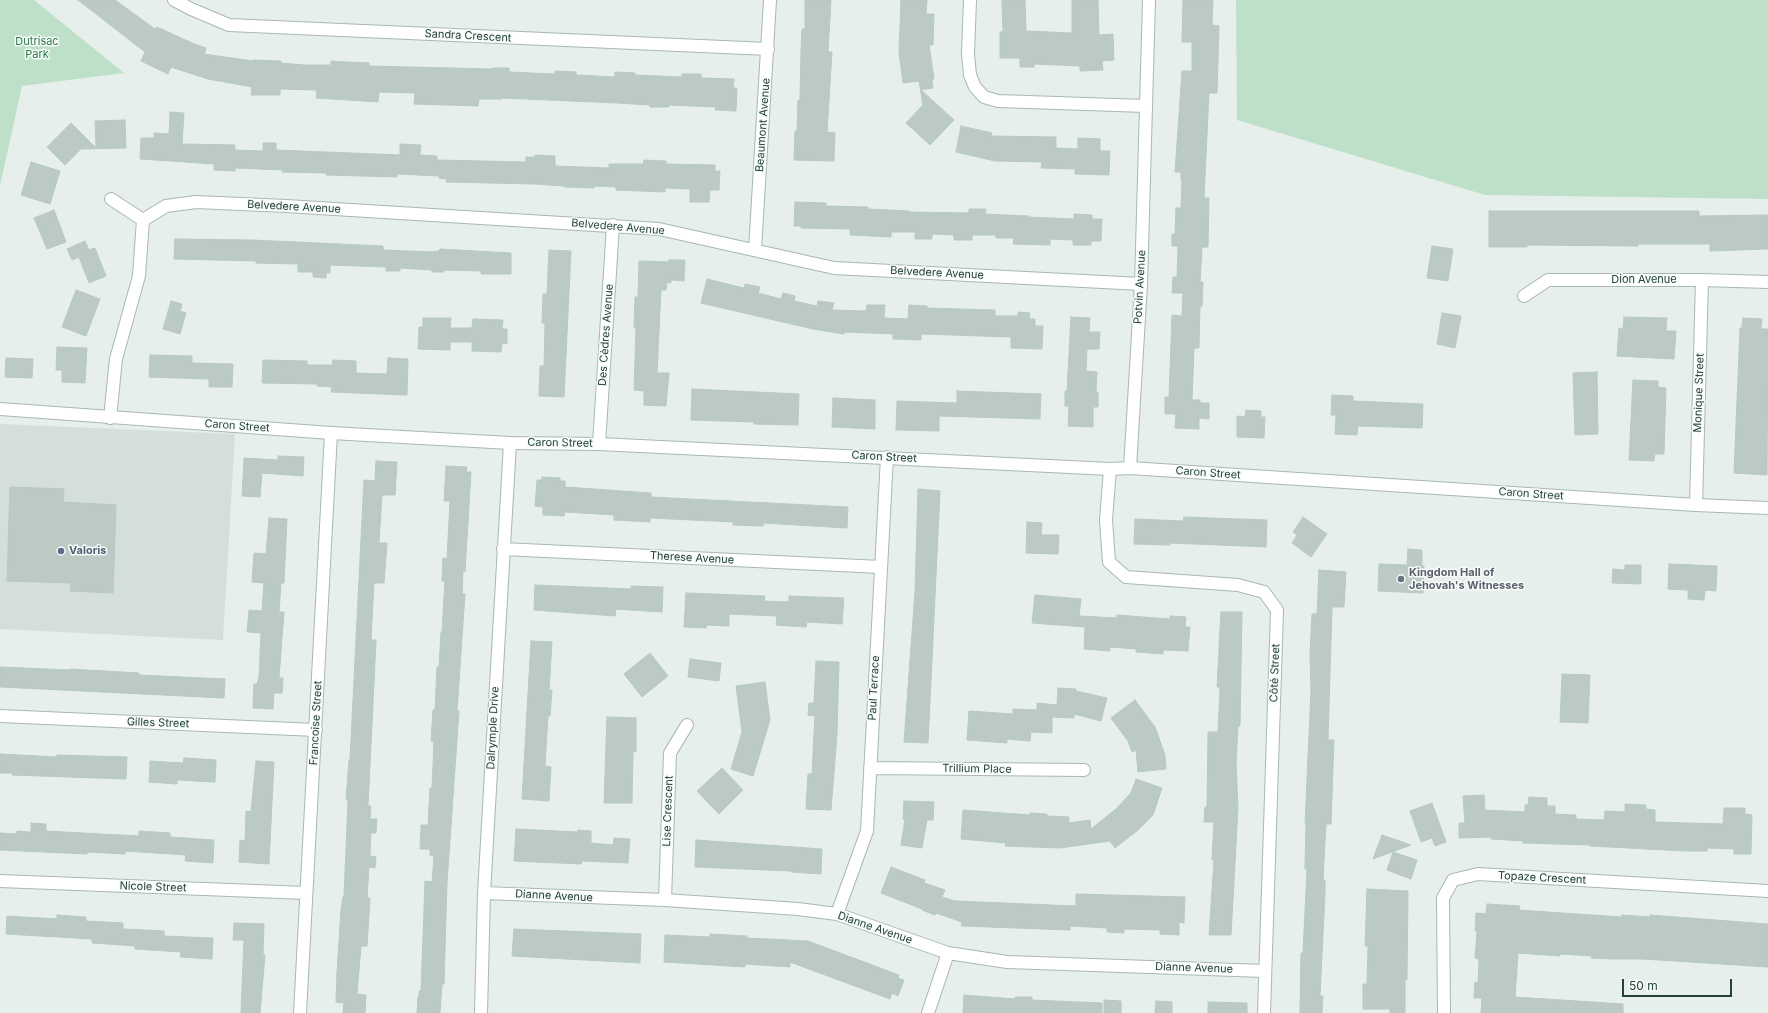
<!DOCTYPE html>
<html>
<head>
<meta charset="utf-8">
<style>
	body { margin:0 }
	#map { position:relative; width:1768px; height:1013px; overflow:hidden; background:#e6efeb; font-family:Inter,sans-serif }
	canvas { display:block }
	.scale { position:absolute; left:1622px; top:979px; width:110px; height:18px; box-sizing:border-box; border:2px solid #24423a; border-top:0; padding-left:5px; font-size:12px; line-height:14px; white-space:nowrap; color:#24423a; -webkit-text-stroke:3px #f7fbf9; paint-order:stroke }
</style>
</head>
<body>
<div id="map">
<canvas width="1768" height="1013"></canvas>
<div class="scale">50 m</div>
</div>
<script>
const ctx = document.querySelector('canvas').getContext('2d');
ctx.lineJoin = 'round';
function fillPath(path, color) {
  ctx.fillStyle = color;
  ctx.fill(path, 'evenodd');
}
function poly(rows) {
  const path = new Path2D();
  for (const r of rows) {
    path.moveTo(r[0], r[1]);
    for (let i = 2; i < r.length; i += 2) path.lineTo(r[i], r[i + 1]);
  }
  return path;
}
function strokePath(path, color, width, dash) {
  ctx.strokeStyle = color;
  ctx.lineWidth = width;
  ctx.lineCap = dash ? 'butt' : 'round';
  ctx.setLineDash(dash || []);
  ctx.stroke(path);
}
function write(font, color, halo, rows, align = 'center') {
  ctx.font = font + ' Inter,sans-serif';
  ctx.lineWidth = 3;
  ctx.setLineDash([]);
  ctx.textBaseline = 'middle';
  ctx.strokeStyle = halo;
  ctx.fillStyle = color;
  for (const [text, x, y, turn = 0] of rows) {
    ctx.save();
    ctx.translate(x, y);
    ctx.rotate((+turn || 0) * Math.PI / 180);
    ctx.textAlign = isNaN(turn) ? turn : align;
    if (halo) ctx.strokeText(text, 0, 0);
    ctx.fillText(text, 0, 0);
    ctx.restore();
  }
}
fillPath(poly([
	[0,424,235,434,223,640,0,629]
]), '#d4dfda');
fillPath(poly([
	[0,0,34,0,124,73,22,86,0,186],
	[1236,0,1768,0,1768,199,1485,195,1237,120]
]), '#bfe0c8');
const building = poly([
	[78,0,115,0,155,29,157,27,192,43,206,48,204,54,253,61,253,60,281,61,281,63,304,65,331,65,331,61,347,62,369,63,369,66,492,69,492,68,509,68,509,72,555,74,555,71,576,72,576,75,615,77,615,72,635,73,635,75,682,77,682,74,701,74,701,78,734,79,733,88,737,88,736,111,715,110,716,107,669,105,669,107,650,107,650,105,617,103,502,98,502,99,479,99,478,106,414,104,415,93,379,92,378,102,316,98,317,90,280,89,280,95,251,95,252,87,208,79,171,67,168,74,141,61,145,52,78,0],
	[805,0,831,0,828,52,832,52,827,132,835,133,834,161,794,160,795,131,797,131,798,100,800,100,801,51,802,29,805,29,805,0],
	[901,0,927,0,926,14,934,14,933,45,929,45,934,79,932,79,933,88,921,90,954,120,930,145,906,123,923,105,919,81,903,83,899,52,901,0],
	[1002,0,1025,0,1026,31,1072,33,1072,0,1098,0,1099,35,1113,34,1114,60,1102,61,1103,70,1080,71,1080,66,1034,64,1034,67,1020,67,1020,58,1000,58,1000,32,1003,32,1002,0],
	[1183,0,1213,0,1212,25,1219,26,1217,93,1209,93,1204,198,1209,198,1208,247,1202,247,1200,282,1203,282,1202,306,1200,306,1199,348,1194,348,1192,400,1200,400,1200,403,1209,403,1209,419,1199,418,1199,429,1175,428,1176,414,1165,414,1165,397,1169,397,1172,315,1182,316,1183,293,1172,293,1173,277,1177,277,1178,246,1172,246,1172,234,1175,234,1176,208,1181,208,1182,181,1181,181,1181,172,1175,172,1182,71,1192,71,1192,42,1182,42,1183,0],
	[170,112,184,113,182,144,235,145,235,150,263,151,263,143,276,143,276,150,400,155,400,144,421,145,420,155,437,156,437,160,526,162,526,157,535,157,535,155,555,156,555,166,609,168,609,164,643,164,644,160,666,161,666,164,715,165,715,171,720,171,719,190,710,190,709,202,690,202,690,189,665,188,665,192,616,190,616,187,594,186,594,188,564,187,564,186,534,184,446,182,447,179,439,178,439,176,397,174,397,177,326,175,327,173,282,172,283,170,235,168,235,171,214,170,214,164,140,159,141,138,154,138,154,133,169,134,170,112],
	[125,120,126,148,81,149,65,165,47,147,71,123,96,148,95,121,125,120],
	[961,126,992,133,991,136,1056,137,1056,148,1078,149,1078,138,1100,139,1100,151,1110,151,1109,175,1075,174,1075,169,1041,168,1042,162,995,161,956,152,961,126],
	[31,162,60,171,50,204,21,195,31,162],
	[795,202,826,203,826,206,868,207,868,209,909,211,909,212,969,213,969,209,986,209,985,214,1029,216,1028,217,1074,219,1074,214,1092,215,1092,219,1102,219,1101,241,1091,241,1091,245,1073,245,1073,240,1050,239,1050,245,1013,244,1014,238,996,238,996,235,972,235,972,240,954,240,954,235,932,234,932,239,915,239,915,232,891,232,891,237,850,235,850,229,801,228,801,226,794,226,795,202],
	[54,210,66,242,47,249,34,218,54,210],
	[1489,211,1699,211,1699,216,1768,215,1768,249,1710,251,1710,244,1638,244,1638,246,1527,245,1527,247,1489,247,1489,211],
	[175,239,252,240,383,246,383,250,432,252,439,251,440,249,511,253,511,274,481,274,481,271,444,270,444,272,432,272,432,270,400,268,400,271,386,271,386,267,330,265,330,273,326,273,326,278,313,277,313,272,298,272,298,264,256,263,256,261,174,259,175,239],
	[85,241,89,250,95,248,106,276,89,283,79,257,72,260,67,249,85,241],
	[1432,246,1453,249,1448,281,1427,278,1432,246],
	[549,250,571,251,564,397,539,396,540,366,544,366,545,323,542,323,543,294,547,294,549,250],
	[669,260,685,260,684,281,671,280,671,283,667,282,666,290,661,290,657,373,669,373,666,406,644,405,644,391,634,390,636,328,634,328,635,297,638,297,639,261,669,262,669,260],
	[707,279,744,288,745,284,760,287,758,293,781,299,783,293,795,296,794,301,817,306,818,301,834,303,832,310,866,311,867,305,885,305,884,318,908,319,909,305,927,306,927,308,995,310,995,316,1018,316,1018,312,1030,313,1029,319,1035,319,1035,326,1043,326,1042,349,1011,348,1011,337,921,334,921,340,893,339,893,334,844,332,844,334,813,329,701,303,707,279],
	[76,290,100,299,86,336,62,327,76,290],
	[171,301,182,304,180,311,186,313,180,334,163,329,171,301],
	[1442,313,1461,316,1455,348,1437,344,1442,313],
	[1071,317,1090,318,1089,332,1100,332,1099,349,1087,349,1086,371,1097,372,1096,392,1098,392,1098,407,1093,407,1093,427,1068,426,1069,406,1065,406,1065,391,1067,391,1071,317],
	[1624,317,1667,318,1666,331,1676,331,1674,359,1617,356,1619,328,1623,329,1624,317],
	[423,318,451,318,450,328,472,328,473,319,503,320,502,329,507,329,507,344,502,343,501,352,472,351,472,342,450,342,450,350,418,349,419,327,423,327,423,318],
	[1743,318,1762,319,1761,329,1768,329,1767,475,1734,473,1740,328,1742,328,1743,318],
	[57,347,87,348,85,383,62,382,62,370,56,370,57,347],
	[150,355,192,356,192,363,233,364,232,387,209,387,209,379,149,377,150,355],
	[6,358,33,359,32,378,5,377,6,358],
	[388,358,408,359,407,395,331,392,332,387,317,386,317,384,262,383,263,360,307,361,307,365,332,365,333,360,356,361,356,373,387,374,388,358],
	[1597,372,1598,434,1575,435,1573,373,1597,372],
	[1633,380,1658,381,1658,387,1666,388,1664,454,1655,454,1654,461,1629,460,1633,380],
	[692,389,799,394,798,425,754,424,754,422,691,420,692,389],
	[957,391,1041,394,1040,419,939,416,939,431,896,430,897,401,957,403,957,391],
	[1332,395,1353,396,1353,401,1423,404,1422,428,1358,426,1357,435,1335,434,1336,415,1331,415,1332,395],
	[833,398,875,400,875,429,832,427,833,398],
	[1246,410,1261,411,1261,417,1265,417,1264,438,1237,437,1237,416,1245,417,1246,410],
	[278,456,304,457,303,476,262,473,260,497,242,496,244,458,278,460,278,456],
	[376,461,397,462,395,495,382,495,379,543,387,543,384,583,374,583,371,640,376,640,368,806,371,806,370,819,377,819,376,833,371,833,370,856,376,857,375,868,369,867,367,898,370,898,367,946,361,946,357,994,366,995,365,1013,343,1013,344,1003,336,1002,337,972,341,910,343,897,344,897,348,799,346,799,349,760,350,760,363,499,364,480,375,481,376,461],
	[446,466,467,467,466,472,471,472,465,572,463,571,462,594,465,594,457,711,459,711,447,883,444,984,442,984,440,1013,417,1013,418,997,419,997,419,991,421,991,425,881,432,882,434,856,430,855,430,849,420,849,421,825,428,825,430,788,432,788,434,742,431,741,433,710,435,710,437,667,439,667,441,632,442,632,445,581,442,581,443,558,447,559,450,501,444,501,446,466],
	[542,477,560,478,560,481,565,481,565,487,651,493,651,497,848,507,847,528,763,523,763,526,733,525,733,522,650,518,650,522,614,520,614,515,565,512,564,516,543,515,543,507,535,506,537,480,542,480,542,477],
	[10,487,64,489,63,502,116,505,113,593,70,591,71,583,7,581,10,487],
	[918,489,940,491,928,743,904,742,915,592,918,489],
	[1184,517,1267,520,1266,547,1170,543,1170,545,1134,544,1135,519,1183,521,1184,517],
	[1303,517,1327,534,1311,557,1292,543,1297,535,1293,532,1303,517],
	[269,518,287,519,284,583,281,583,279,612,284,612,279,678,283,678,282,693,274,693,273,709,253,708,254,684,257,684,259,677,261,633,247,632,249,610,262,611,264,583,252,582,254,553,266,554,269,518],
	[1027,522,1042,523,1041,535,1059,535,1058,554,1026,553,1027,522],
	[1408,549,1422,550,1422,566,1424,566,1423,593,1378,591,1379,564,1407,565,1408,549],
	[1669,564,1717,566,1716,591,1705,590,1704,600,1688,599,1688,590,1668,589,1669,564],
	[1625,565,1641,565,1641,584,1612,583,1613,569,1625,570,1625,565],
	[1319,570,1346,572,1344,607,1332,607,1328,740,1334,740,1331,824,1326,824,1323,880,1325,880,1325,893,1320,996,1323,996,1322,1013,1300,1013,1301,953,1303,953,1307,869,1305,869,1306,823,1305,823,1311,691,1310,653,1312,614,1317,614,1319,570],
	[535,585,631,589,631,586,663,587,662,612,616,609,615,616,534,610,535,585],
	[686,593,765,596,764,601,789,602,789,596,844,598,842,624,807,622,806,627,776,625,777,616,729,614,729,626,707,625,706,628,684,627,686,593],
	[1035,595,1081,599,1079,616,1117,618,1117,615,1170,619,1170,616,1186,617,1185,627,1190,627,1188,651,1163,650,1163,654,1136,652,1136,649,1110,647,1110,651,1084,649,1085,627,1032,623,1035,595],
	[1221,612,1242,612,1240,726,1238,726,1236,761,1238,808,1231,935,1209,935,1214,860,1212,860,1214,822,1204,822,1205,807,1207,807,1208,732,1218,732,1220,687,1217,687,1221,612],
	[531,641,552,642,549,690,552,690,550,716,548,716,545,766,551,767,549,801,522,799,531,641],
	[650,653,668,676,642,697,624,674,650,653],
	[690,659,721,663,719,681,688,677,690,659],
	[816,661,839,662,837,734,831,810,806,809,808,774,812,774,814,733,815,716,808,715,809,703,814,703,816,661],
	[0,667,70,670,70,669,139,673,139,675,225,679,224,698,0,687,0,667],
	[1562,674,1590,675,1588,723,1560,722,1562,674],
	[765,682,770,720,753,776,731,769,742,732,736,686,765,682],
	[1058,688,1076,689,1076,691,1107,698,1101,721,1074,714,1074,718,1052,717,1052,733,1031,732,1030,741,1007,739,1007,743,967,740,969,711,1013,714,1013,709,1037,710,1037,703,1057,705,1058,688],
	[1135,700,1155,727,1165,755,1166,769,1138,772,1136,750,1132,752,1128,741,1111,718,1135,700],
	[607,717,636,718,636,752,633,751,632,803,604,803,607,717],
	[0,754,57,757,57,755,127,757,126,779,12,775,12,773,0,773,0,754],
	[184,758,216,760,215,782,177,780,177,784,149,782,150,761,183,763,184,758],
	[256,761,274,762,269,864,239,862,240,840,245,841,246,811,251,812,256,761],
	[722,768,743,790,719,814,697,791,722,768],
	[1136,779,1162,788,1153,815,1138,830,1115,848,1110,841,1060,848,1005,846,1006,843,961,839,963,810,1030,815,1030,813,1047,814,1047,816,1069,817,1069,823,1090,820,1091,829,1116,809,1131,793,1136,779],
	[1484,795,1485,810,1525,812,1525,805,1528,805,1529,797,1547,798,1547,806,1555,806,1555,814,1576,815,1576,819,1604,820,1605,811,1625,812,1625,804,1646,805,1646,809,1655,810,1655,822,1723,824,1724,808,1745,808,1745,814,1752,815,1751,854,1734,854,1734,849,1707,848,1707,851,1685,851,1590,846,1590,845,1523,843,1523,841,1491,839,1491,837,1459,838,1459,823,1465,823,1463,796,1484,795],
	[904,801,934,802,933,820,927,820,922,848,901,845,905,819,903,819,904,801],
	[1432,803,1446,842,1435,846,1432,838,1421,842,1410,811,1432,803],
	[31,823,46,824,46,831,139,836,139,831,170,833,170,837,214,840,213,863,185,861,186,855,125,851,125,854,87,852,87,854,0,850,0,833,17,834,17,831,31,832,31,823],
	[516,829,578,832,578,830,591,831,591,843,613,845,614,838,630,839,628,863,582,861,581,864,514,861,516,829],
	[1382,835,1411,845,1373,859,1382,835],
	[696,840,822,849,821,874,791,872,791,871,695,867,696,840],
	[1393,852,1417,860,1411,879,1387,870,1393,852],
	[891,867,925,880,924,883,945,890,942,897,955,901,1076,906,1076,894,1185,897,1184,923,1179,922,1179,935,1160,934,1160,930,1124,929,1124,933,1107,932,1107,928,1070,926,1070,930,961,926,962,922,936,913,935,915,922,910,922,909,881,893,891,867],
	[1367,889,1408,891,1407,980,1405,980,1405,1013,1390,1013,1390,1009,1363,1009,1363,984,1367,984,1368,946,1365,946,1367,889],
	[1487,904,1520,906,1519,910,1562,913,1622,917,1622,915,1650,917,1650,915,1768,924,1768,967,1643,959,1612,959,1591,958,1592,956,1560,954,1560,956,1518,953,1515,997,1623,1004,1623,1013,1481,1013,1482,998,1474,998,1475,982,1478,983,1479,959,1475,958,1477,931,1475,931,1476,913,1486,914,1487,904],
	[57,915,86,917,86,921,123,923,123,929,164,931,164,936,213,938,212,959,180,957,181,952,135,949,135,946,92,943,92,939,6,934,7,916,57,919,57,915],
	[234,923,264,924,263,955,265,955,260,1013,241,1013,244,940,233,940,234,923],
	[514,929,641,934,640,963,512,956,514,929],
	[710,934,747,936,747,938,808,941,899,975,898,978,904,980,898,996,892,993,890,999,790,962,790,967,745,964,745,967,664,962,665,935,710,937,710,934],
	[964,995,1015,999,1015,997,1032,997,1032,1000,1102,1003,1102,1013,963,1013,964,995],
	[1104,1000,1121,1001,1121,1013,1104,1013,1104,1000],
	[1156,1001,1172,1002,1172,1013,1155,1013,1156,1001],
	[1208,1002,1247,1003,1247,1013,1208,1013,1208,1002]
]);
fillPath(building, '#bbcac4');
strokePath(building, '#b8c9c2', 1);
const minor = poly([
	[174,0,191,9,229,25,768,49],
	[970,0,968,54,970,75,975,87,984,97,998,101,1145,106],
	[111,199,143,220],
	[755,250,770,0],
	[1524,296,1548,280,1702,280,1768,282],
	[110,418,116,359,139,276,143,220,166,206,196,202,286,206,659,229,834,268,1141,284],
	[599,444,613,225],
	[1130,468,1141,284,1149,0],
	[1110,469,1106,520,1109,562,1126,577,1238,585,1264,592,1277,610,1264,1013],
	[1696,505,1702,280],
	[503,549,881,567],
	[0,716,316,730],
	[870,768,1084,770],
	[0,881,306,893],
	[484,893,665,900,798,909,837,914,948,953,1007,962,1264,971],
	[665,900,670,753,687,725],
	[837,914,867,831,887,457],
	[300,1013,331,433],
	[481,1013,484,893,510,443],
	[928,1013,948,953],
	[1444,1013,1443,898,1453,880,1478,874,1768,891]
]);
const tertiary = poly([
	[0,409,331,433,510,443,599,444,1110,469,1130,468,1696,505,1768,508]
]);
strokePath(minor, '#a8b8b2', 14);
strokePath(tertiary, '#a8b8b2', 14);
strokePath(minor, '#fff', 12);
strokePath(tertiary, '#fff', 12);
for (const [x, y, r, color] of [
	[61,551,4,"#5c6f8a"],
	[1401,579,4,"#6b7280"]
]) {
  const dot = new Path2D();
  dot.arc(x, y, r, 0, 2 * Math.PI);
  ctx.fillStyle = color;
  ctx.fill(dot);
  strokePath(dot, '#f7fbf9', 1.5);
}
write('11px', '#24423a', '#f7fbf9', [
	["Sandra Crescent",468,36,3],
	["Beaumont Avenue",763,125,-86],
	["Belvedere Avenue",294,207,3],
	["Belvedere Avenue",618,227,5],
	["Belvedere Avenue",937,273,3],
	["Dion Avenue",1644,280],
	["Potvin Avenue",1140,287,-87],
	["Des Cèdres Avenue",606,335,-86],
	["Monique Street",1699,393,-88],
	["Caron Street",237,426,4],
	["Caron Street",560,443,1],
	["Caron Street",884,457,3],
	["Caron Street",1208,473,4],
	["Caron Street",1531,494,4],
	["Therese Avenue",692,558,3],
	["Côté Street",1275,673,-88],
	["Paul Terrace",874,688,-87],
	["Gilles Street",158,723,2],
	["Francoise Street",316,723,-87],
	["Dalrymple Drive",493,728,-87],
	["Trillium Place",977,769,1],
	["Lise Crescent",668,811,-88],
	["Topaze Crescent",1542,878,3],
	["Nicole Street",153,887,2],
	["Dianne Avenue",554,896,3],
	["Dianne Avenue",875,928,19],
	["Dianne Avenue",1194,968,2]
]);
write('11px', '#2d7a4b', '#f7fbf9', [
	["Dutrisac",37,42],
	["Park",37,55]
]);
write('bold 11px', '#4e5e75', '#f7fbf9', [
	["Valoris",69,551]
], 'left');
write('bold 11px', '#5b616d', '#f7fbf9', [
	["Kingdom Hall of",1409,573],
	["Jehovah's Witnesses",1409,586]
], 'left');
</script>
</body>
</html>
